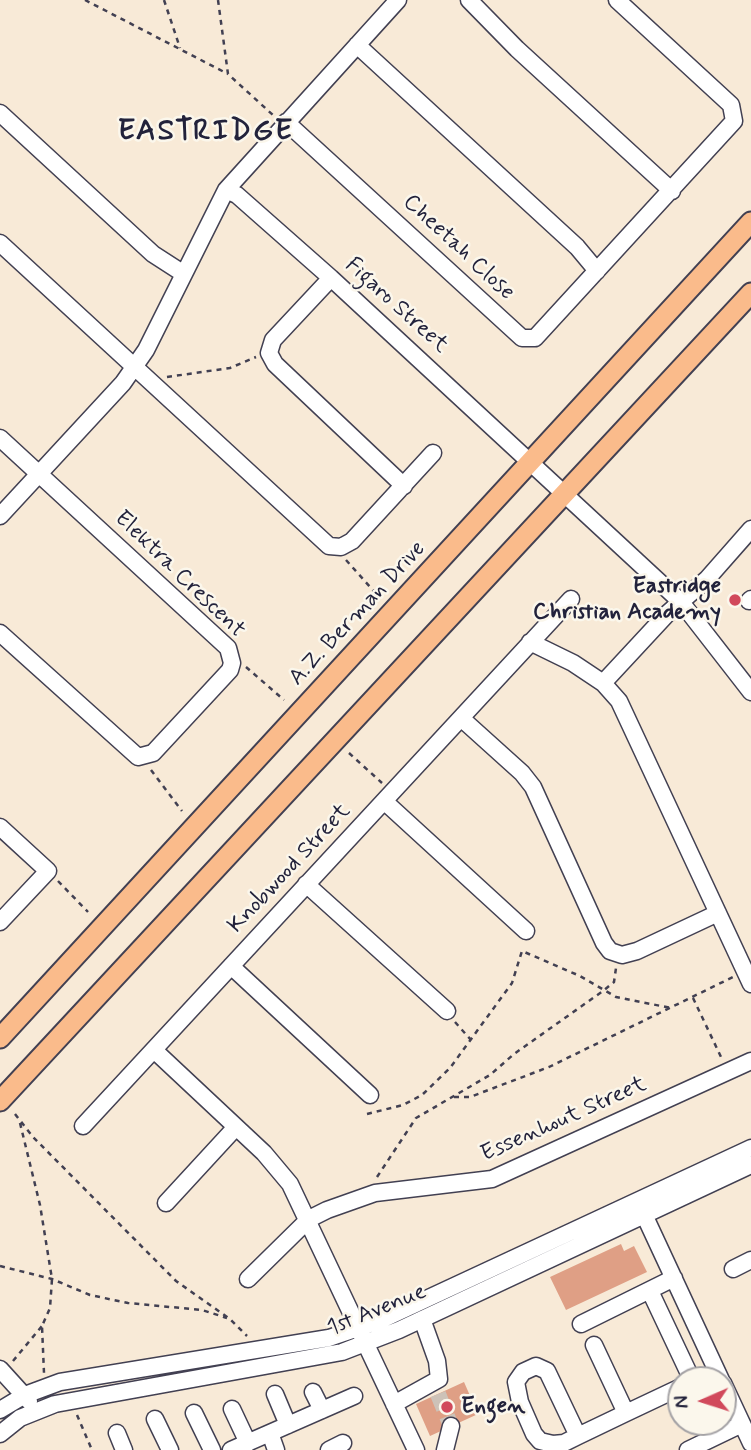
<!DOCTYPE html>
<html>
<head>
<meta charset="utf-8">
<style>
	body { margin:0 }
	#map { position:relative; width:751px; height:1450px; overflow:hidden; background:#f8ead7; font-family:Mynerve,sans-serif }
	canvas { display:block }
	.north { position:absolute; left:667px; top:1366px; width:70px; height:70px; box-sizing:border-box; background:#fbf7ec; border:2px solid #a4a2a5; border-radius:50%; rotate:267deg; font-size:19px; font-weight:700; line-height:28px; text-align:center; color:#22223b }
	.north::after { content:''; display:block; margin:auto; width:24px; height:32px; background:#d1495b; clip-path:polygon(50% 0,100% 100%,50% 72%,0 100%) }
</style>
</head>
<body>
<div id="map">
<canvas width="751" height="1450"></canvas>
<div class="north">N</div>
</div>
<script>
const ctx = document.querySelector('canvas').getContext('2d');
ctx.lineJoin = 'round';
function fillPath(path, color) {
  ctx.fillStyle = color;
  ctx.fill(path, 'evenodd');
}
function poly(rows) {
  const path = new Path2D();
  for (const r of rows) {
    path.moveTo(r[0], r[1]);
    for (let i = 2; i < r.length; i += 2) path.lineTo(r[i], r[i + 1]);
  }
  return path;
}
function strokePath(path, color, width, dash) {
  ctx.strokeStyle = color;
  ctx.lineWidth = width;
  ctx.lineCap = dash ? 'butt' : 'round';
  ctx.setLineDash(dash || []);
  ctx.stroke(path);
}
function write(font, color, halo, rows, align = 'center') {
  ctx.font = font + ' Mynerve,sans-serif';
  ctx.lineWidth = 5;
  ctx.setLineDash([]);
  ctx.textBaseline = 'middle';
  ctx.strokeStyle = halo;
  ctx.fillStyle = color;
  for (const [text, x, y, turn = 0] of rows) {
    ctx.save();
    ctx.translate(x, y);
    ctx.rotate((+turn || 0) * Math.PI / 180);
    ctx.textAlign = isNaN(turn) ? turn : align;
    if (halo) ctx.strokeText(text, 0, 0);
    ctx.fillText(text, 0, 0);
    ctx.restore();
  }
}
fillPath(poly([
	[621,1244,624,1251,634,1246,647,1272,566,1310,550,1277],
	[464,1382,478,1414,430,1436,416,1404]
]), '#df9f85');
strokePath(poly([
	[438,1394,451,1426]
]), '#cdc2b8', 16, [16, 8]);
const minor = poly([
	[469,0,517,49,672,191],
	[357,45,577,247,597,271],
	[0,113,153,254,184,274],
	[286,122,522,338,535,338,734,121,731,105,617,0],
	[226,190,237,195,331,278,681,602,751,692],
	[0,243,329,546,341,547,352,541,433,453],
	[331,278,273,340,269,353,275,364,404,486],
	[0,438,228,648,232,663,230,670,153,753,138,757,0,633],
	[0,516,123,383,146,350,226,190,398,0],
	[749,601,751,599],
	[530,642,573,663,603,683,619,701,751,984],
	[603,683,668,613,707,579,751,529],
	[461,718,522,773,533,787,604,943,610,951,622,955,637,951,718,913],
	[384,801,526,931],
	[0,827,48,871,0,922],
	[306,884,447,1011],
	[231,966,370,1095],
	[154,1050,264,1153,290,1184,416,1450],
	[83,1126,571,599],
	[166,1203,236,1127],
	[641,1208,721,1380],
	[733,1269,751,1260],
	[248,1279,309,1219,327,1210,375,1193,492,1179,751,1061],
	[650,1291,692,1380],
	[581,1324,674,1278],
	[594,1345,626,1413],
	[0,1369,29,1401],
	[723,1383,751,1443],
	[313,1392,322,1410],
	[275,1394,288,1425],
	[394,1404,439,1379,437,1361,422,1319],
	[232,1409,248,1443],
	[0,1410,25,1395,60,1382,329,1338,379,1321,751,1148],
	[194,1413,212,1450],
	[155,1419,170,1450],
	[117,1433,124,1450],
	[270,1433,276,1450],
	[0,1434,20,1418,55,1404,342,1352,399,1330,751,1165],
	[578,1436,547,1371,536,1366,523,1372,516,1382,520,1402,534,1434,540,1441,553,1444,564,1443,578,1436,626,1413,681,1387],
	[231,1450,354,1396],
	[329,1450,343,1443],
	[445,1450,451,1426],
	[688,1450,742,1424]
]);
const major = poly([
	[0,1038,751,222],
	[0,1101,751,293]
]);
strokePath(minor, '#424052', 19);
strokePath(major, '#424052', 23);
strokePath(poly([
	[85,0,228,74],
	[164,0,180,48],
	[218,0,228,74,274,116],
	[167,377,230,368,256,357],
	[346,560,379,597],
	[246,667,284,700],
	[349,753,382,783],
	[151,770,182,811],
	[58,881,88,912],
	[693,998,722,1059],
	[455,1022,471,1040],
	[454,1097,470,1097,549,1067,733,977],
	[15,1114,33,1137,176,1281,230,1319,247,1336],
	[367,1114,403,1105,422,1095,450,1068,512,983,522,951,580,976,616,997,671,1008],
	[20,1123,40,1205,52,1279,50,1308,42,1326,44,1373],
	[377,1177,416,1118,490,1075,514,1054,603,991,614,982,616,968],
	[0,1266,52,1279,90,1295,128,1303,202,1310,227,1318],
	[13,1361,42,1326],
	[77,1415,92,1450]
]), '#424052', 2.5, [5, 5]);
strokePath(minor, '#fff', 16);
strokePath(major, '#fabb8b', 19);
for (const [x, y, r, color] of [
	[735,600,7,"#d1495b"],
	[447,1407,7,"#d1495b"]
]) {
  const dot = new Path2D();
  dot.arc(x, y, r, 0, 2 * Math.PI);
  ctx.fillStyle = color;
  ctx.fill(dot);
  strokePath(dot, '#fbf7ec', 2.5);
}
write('23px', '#22223b', '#fbf7ec', [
	["Cheetah Close",458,248,43],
	["Figaro Street",396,306,42],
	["Elektra Crescent",179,575,44],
	["A.Z. Berman Drive",358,614,-47],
	["Knobwood Street",290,869,-47],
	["Essenhout Street",564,1120,-24],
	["1st Avenue",377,1311,-22]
]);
write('bold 23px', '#22223b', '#fbf7ec', [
	["Eastridge",721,587],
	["Christian Academy",721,613],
	["Engen",461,1407,"left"]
], 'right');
ctx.letterSpacing = '2px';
write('bold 30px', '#22223b', '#fbf7ec', [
	["EASTRIDGE",206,133]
]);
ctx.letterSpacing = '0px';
</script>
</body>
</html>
